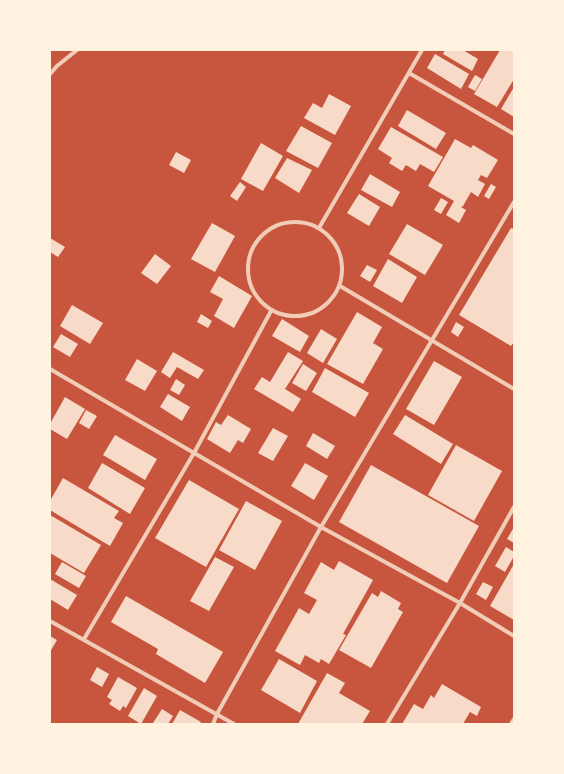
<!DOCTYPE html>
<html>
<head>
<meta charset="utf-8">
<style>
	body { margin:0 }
	#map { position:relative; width:564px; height:774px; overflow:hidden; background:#c8553d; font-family:"Noto Sans",sans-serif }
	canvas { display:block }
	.frame { position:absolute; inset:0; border:51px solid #fff3e0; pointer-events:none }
</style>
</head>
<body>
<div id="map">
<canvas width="564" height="774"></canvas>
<div class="frame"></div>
</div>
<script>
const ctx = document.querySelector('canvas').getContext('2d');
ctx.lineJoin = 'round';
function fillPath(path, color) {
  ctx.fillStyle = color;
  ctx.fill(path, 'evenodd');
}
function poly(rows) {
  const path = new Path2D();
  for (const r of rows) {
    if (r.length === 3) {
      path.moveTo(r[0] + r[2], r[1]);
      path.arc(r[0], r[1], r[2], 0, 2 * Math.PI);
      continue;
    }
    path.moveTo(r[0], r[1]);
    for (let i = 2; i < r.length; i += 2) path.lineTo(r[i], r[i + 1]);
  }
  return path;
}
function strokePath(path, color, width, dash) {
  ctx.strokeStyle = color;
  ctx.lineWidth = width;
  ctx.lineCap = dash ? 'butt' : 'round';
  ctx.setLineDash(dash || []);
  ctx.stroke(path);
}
fillPath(poly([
	[445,50,463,50,478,59,472,71,443,54],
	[500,50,514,50,514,79,497,107,474,94],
	[435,54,469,74,461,89,427,68],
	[475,75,482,79,475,91,468,87],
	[514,87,514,117,501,109],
	[329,94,351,106,335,135,304,118,313,103,322,108],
	[407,110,446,133,436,149,398,126],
	[301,126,332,143,318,168,286,151],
	[391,127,443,157,434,172,420,164,416,171,406,165,402,171,389,163,392,158,378,149],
	[455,139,471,148,473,145,498,160,487,178,481,175,478,180,485,184,478,197,471,192,463,206,461,207,466,210,459,223,446,215,454,201,428,186],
	[261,143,283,156,263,191,241,179],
	[176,152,191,160,184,173,169,165],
	[287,158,312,170,299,193,275,178],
	[370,174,400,192,392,207,361,190],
	[240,182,246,187,237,201,230,196],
	[491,184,496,187,489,199,484,196],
	[359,194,380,207,369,226,347,213],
	[441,198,448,202,441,214,434,210],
	[212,223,235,236,215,272,191,259],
	[407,224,443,245,425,275,389,254],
	[511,228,514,229,514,342,511,346,459,315],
	[50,238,65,247,58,257,50,252],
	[155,254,171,266,157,284,141,273],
	[388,259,417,277,402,303,373,286],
	[367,265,377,270,370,282,360,276],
	[219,276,252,296,234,328,214,316,223,299,210,292],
	[72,305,103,323,90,344,60,326],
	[357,312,382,327,373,343,383,349,363,384,327,364],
	[201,314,212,321,208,328,197,322],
	[282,319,309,336,300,352,272,336],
	[456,322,464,327,458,337,451,332],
	[321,329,337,339,323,363,307,353],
	[61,334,78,344,70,357,53,347],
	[173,352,204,370,198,379,177,367,170,378,161,372],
	[288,352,303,361,285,389,301,399,293,412,254,389,262,377,270,382],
	[137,359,157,371,145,391,125,380],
	[434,361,462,377,434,425,406,409],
	[303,364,317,373,306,391,292,383],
	[325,368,369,393,355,417,312,392],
	[176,379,185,385,179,395,170,390],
	[168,394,190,407,182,421,160,407],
	[65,397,85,409,67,439,50,429,50,424],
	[86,410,97,416,89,429,79,423],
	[228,415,251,429,243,443,238,440,230,453,207,439,216,422,221,425],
	[405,415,453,444,441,464,393,434],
	[273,428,288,436,273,461,258,453],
	[313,433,335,446,327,459,306,446],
	[115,435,157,459,145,480,103,455],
	[456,445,502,471,474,521,428,495],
	[102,463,145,488,130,514,88,488],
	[305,463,328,476,314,500,291,486],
	[371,465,479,526,447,583,339,522],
	[63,478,119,511,114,518,123,523,110,546,50,510,50,501],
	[189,480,239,509,206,567,155,538],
	[246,501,282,521,255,570,219,550],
	[50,515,101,545,84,573,50,553],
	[514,527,514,543,507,539],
	[506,547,514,552,514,556,505,572,495,566],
	[215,557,234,567,209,611,190,601],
	[339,561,373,580,343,634,346,635,329,664,321,659,319,663,305,655,300,665,275,651,299,608,309,614,317,600,304,593,321,562,334,570],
	[62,562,86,576,79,588,55,574],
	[514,564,514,620,490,606],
	[50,579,77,595,68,610,50,599],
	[483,582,493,587,486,600,476,594],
	[381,591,401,603,398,609,403,612,371,668,339,650,372,593,378,597],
	[126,596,223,652,205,683,156,654,158,649,111,622],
	[50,636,57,640,50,652],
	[279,659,317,681,300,713,261,690],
	[97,667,109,674,102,687,90,680],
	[327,673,345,683,339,693,370,711,362,724,298,724],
	[118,677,137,688,126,708,123,706,120,711,109,704,112,700,107,697],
	[442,684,481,707,477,716,470,712,463,724,402,724,414,704,423,709,431,695,434,698],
	[144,688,157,696,141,724,128,716],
	[162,709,173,716,168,724,154,724,153,723],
	[180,710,201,722,199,724,172,724]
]), '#f7dbc8');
strokePath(poly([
	[409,73,514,134],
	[50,74,57,66,77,50],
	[295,269,47],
	[319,228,422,50],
	[340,286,514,389],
	[50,369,321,527,460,603,514,636],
	[50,621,234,724],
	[84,639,194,453,271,311],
	[213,724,217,714,321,527,514,202],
	[387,724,460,603,514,507],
	[511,724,514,719]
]), '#f1ccb7', 4);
</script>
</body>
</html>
